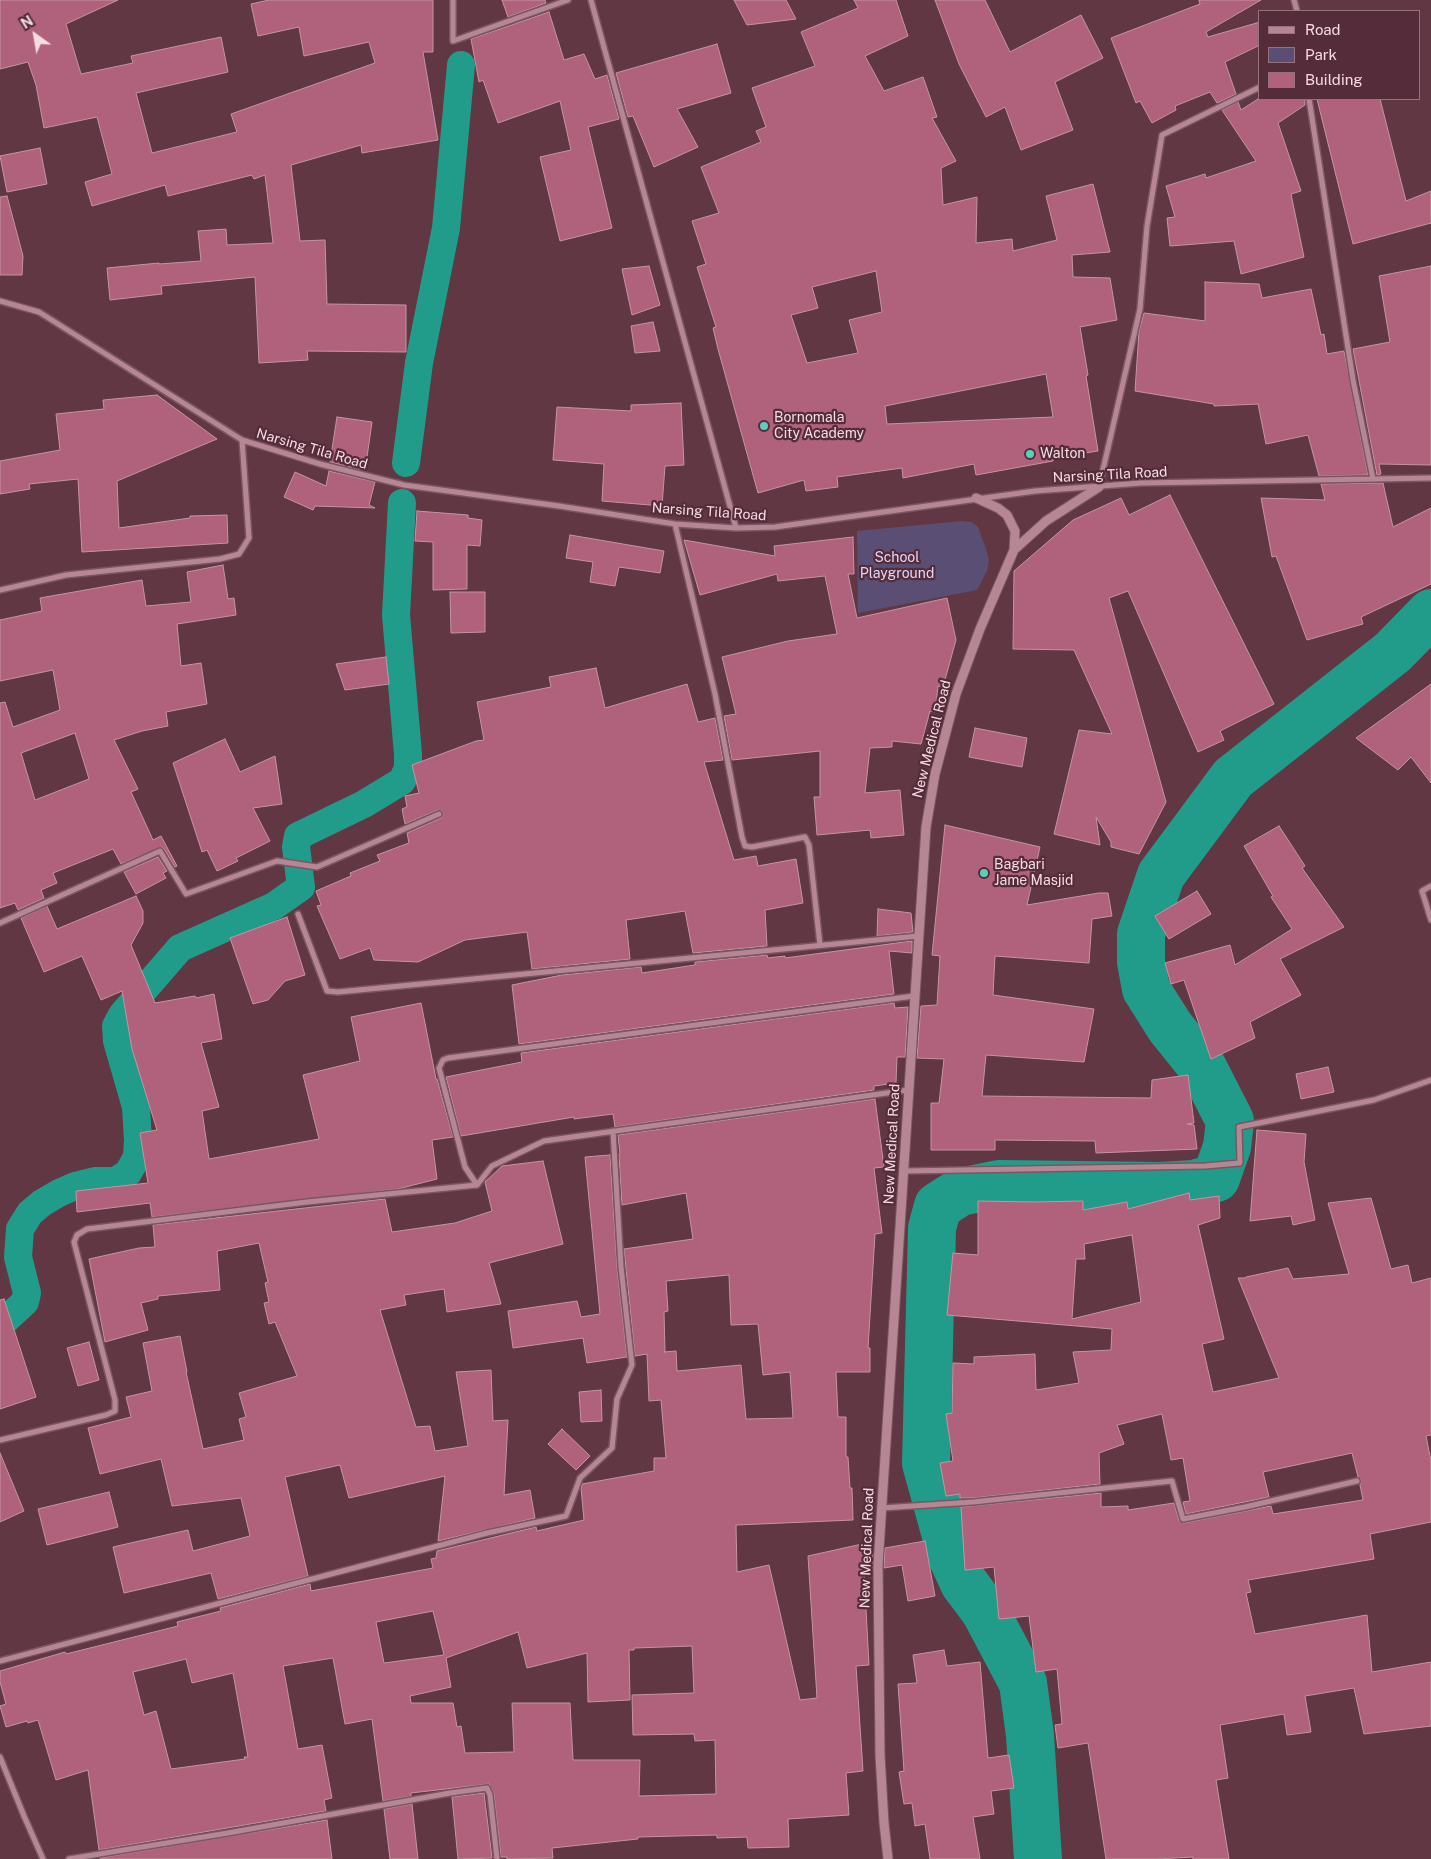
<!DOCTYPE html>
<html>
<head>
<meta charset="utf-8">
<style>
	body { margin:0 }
	#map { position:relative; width:1431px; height:1859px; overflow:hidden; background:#613744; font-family:"Public Sans",sans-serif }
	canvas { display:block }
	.legend { position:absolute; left:1258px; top:10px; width:162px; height:90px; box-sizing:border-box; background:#552c3a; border:1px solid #95727d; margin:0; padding:6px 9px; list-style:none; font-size:15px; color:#f6dbe2 }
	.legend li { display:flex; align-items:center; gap:10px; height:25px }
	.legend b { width:25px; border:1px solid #95727d }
	.north { position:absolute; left:10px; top:10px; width:50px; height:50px; -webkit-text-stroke:4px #552c3a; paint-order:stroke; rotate:328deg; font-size:14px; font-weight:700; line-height:20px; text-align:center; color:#f6dbe2 }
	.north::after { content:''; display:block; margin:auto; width:18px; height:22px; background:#f6dbe2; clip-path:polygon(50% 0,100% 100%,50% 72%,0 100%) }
</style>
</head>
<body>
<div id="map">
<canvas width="1431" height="1859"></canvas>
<ul class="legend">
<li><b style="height:6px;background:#b78694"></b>Road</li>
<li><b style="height:14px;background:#5b4e75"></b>Park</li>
<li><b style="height:14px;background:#b0617b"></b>Building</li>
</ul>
<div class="north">N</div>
</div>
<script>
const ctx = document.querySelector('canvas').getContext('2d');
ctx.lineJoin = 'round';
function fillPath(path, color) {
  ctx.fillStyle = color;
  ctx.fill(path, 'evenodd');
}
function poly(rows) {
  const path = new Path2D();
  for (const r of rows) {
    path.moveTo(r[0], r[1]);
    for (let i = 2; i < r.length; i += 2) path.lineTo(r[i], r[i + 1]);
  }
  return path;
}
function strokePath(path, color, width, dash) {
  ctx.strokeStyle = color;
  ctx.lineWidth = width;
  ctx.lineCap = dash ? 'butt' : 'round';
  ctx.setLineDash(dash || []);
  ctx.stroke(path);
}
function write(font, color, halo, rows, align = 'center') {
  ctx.font = font + ' "Public Sans",sans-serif';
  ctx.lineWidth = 4.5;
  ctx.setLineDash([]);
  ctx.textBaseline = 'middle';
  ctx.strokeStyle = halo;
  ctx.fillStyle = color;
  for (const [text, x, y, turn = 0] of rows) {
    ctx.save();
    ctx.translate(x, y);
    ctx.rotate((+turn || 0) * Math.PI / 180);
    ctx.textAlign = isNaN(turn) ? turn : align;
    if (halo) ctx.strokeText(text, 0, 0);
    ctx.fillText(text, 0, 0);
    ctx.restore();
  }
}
fillPath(poly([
	[962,521,972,522,978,527,986,549,989,561,987,571,977,590,858,613,857,531]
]), '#5b4e75');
strokePath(poly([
	[406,463,419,363,446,228,461,65],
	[0,1325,25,1302,27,1293,18,1257,20,1229,30,1213,42,1203,59,1193,75,1186,95,1181,116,1181,128,1173,137,1157,138,1141,136,1107,117,1041,116,1026,122,1015,180,948,274,906,301,887,296,847,298,836,364,804,402,781,408,768,408,754,396,615,402,503]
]), '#229c8a', 28);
strokePath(poly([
	[1038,1859,1030,1735,1023,1683,985,1611,964,1583,952,1557,926,1463,932,1228,938,1206,960,1192,999,1184,1161,1186,1194,1184,1216,1178,1227,1147,1230,1121,1203,1068,1170,1027,1146,989,1141,962,1141,934,1161,875,1233,778,1393,652,1431,613]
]), '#229c8a', 48);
const building = poly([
	[0,0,118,0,66,24,81,74,133,63,131,56,221,37,228,72,136,93,152,153,237,132,231,114,375,63,369,42,304,56,299,27,258,36,251,4,269,0,433,0,433,52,423,52,438,140,362,153,361,145,291,165,300,241,325,240,327,304,406,305,406,352,307,351,308,360,259,363,255,277,161,286,162,294,110,300,107,268,159,263,159,264,201,261,198,231,226,229,227,245,273,243,265,175,254,179,252,175,168,196,165,185,92,206,85,182,112,174,97,117,44,128,36,85,28,62,0,69,0,0],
	[502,0,545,0,546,3,508,17,502,0],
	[734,0,786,0,796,19,747,25,734,0],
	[854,0,896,0,908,36,865,56,884,91,923,77,937,117,932,118,956,161,941,168,943,205,977,197,976,243,1012,239,1013,251,1057,240,1046,196,1093,184,1110,252,1072,255,1073,277,1110,278,1117,320,1080,327,1088,375,1086,376,1098,451,1053,458,1053,461,976,475,974,464,903,478,902,468,837,477,838,487,806,491,804,480,758,493,718,349,713,328,716,327,697,267,706,264,692,221,719,213,701,167,761,142,756,131,766,127,752,88,815,66,801,32,858,8,854,0],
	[876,271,882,312,849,320,858,353,807,363,791,315,818,308,812,287,876,271],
	[1046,374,1053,417,887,424,885,406,1046,374],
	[935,0,985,0,1010,52,1081,15,1103,58,1055,82,1073,130,1021,150,1005,107,986,117,959,64,935,0],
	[1199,0,1261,0,1206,32,1208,37,1260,22,1260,45,1225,62,1236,94,1217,103,1210,92,1175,106,1176,110,1152,123,1140,101,1136,103,1111,38,1200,4,1199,0],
	[549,12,564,60,584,54,595,79,607,75,619,119,588,127,612,228,560,241,540,157,571,150,560,101,498,123,483,80,479,82,471,39,549,12],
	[717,44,731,93,677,109,698,147,654,167,633,116,628,117,616,73,717,44],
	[1258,99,1305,99,1305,105,1278,123,1301,191,1291,194,1304,257,1241,274,1234,241,1170,246,1167,218,1175,217,1166,186,1205,174,1206,178,1256,161,1222,110,1238,102,1241,110,1258,99],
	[1317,99,1380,99,1406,201,1431,191,1431,223,1353,244,1317,99],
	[40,148,47,184,7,192,0,156,40,148],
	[7,196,23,256,22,275,0,275,0,197,7,196],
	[649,266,660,305,632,315,622,269,649,266],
	[1431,266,1431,465,1379,464,1381,474,1377,475,1353,349,1390,342,1379,276,1431,266],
	[1205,282,1259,284,1262,298,1311,289,1321,335,1324,334,1327,354,1344,351,1368,475,1319,476,1308,435,1266,444,1258,404,1214,406,1214,404,1135,391,1139,331,1144,313,1205,321,1205,282],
	[653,322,660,351,635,353,631,326,653,322],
	[157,395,217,439,117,481,119,528,190,518,190,516,227,515,228,543,82,552,78,479,29,484,30,489,0,494,0,461,60,450,56,414,104,409,103,400,157,395],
	[681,403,684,465,665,466,662,506,602,501,604,464,553,460,557,407,631,411,631,405,681,403],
	[337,417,372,422,365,471,330,462,337,417],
	[329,471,375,482,369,505,375,508,315,506,313,510,284,497,295,472,326,486,329,471],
	[1383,483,1393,527,1431,508,1431,584,1361,617,1363,624,1307,640,1276,556,1272,557,1261,498,1325,500,1321,484,1383,483],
	[1170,495,1274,704,1220,731,1224,740,1198,752,1128,591,1109,598,1166,802,1139,854,1111,847,1111,842,1096,817,1100,845,1054,834,1079,730,1112,734,1074,650,1013,649,1014,571,1073,520,1121,498,1129,515,1170,495],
	[417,511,468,515,468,518,482,520,480,546,467,545,467,589,433,590,433,542,415,541,417,511],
	[570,535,664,551,660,573,619,567,615,586,590,582,593,562,566,558,570,535],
	[853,537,854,574,848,574,857,618,947,598,956,640,943,687,938,686,935,712,930,711,921,744,892,741,892,747,870,748,865,793,900,790,904,835,871,838,870,830,817,835,814,797,820,797,820,751,732,760,724,716,736,714,722,657,788,641,837,634,825,576,778,581,777,574,700,595,684,540,775,556,774,546,853,537],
	[223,565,228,599,234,598,236,615,177,624,181,666,201,663,207,704,166,712,168,726,142,731,114,740,138,789,131,792,153,840,161,836,177,866,175,867,164,849,161,847,121,864,113,849,53,873,57,883,41,890,44,898,18,910,15,903,0,908,0,703,5,702,13,727,60,710,53,670,0,681,0,620,42,611,40,598,142,580,146,606,191,602,187,572,223,565],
	[75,733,89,779,35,800,21,753,75,733],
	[450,592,485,592,485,632,451,633,450,592],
	[386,657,389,684,345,690,336,664,386,657],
	[596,668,605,708,687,684,698,722,715,718,723,760,704,762,734,860,756,856,758,866,796,859,803,903,765,910,767,946,693,953,685,911,626,920,630,959,532,969,527,932,465,940,418,962,374,960,370,948,340,959,317,906,321,905,316,891,351,876,350,873,380,861,377,855,409,843,407,833,441,818,443,815,442,811,438,810,405,824,402,809,407,807,405,796,419,793,412,765,476,741,484,740,477,702,551,687,549,677,596,668],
	[1431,684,1431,783,1411,757,1398,770,1356,738,1431,684],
	[975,728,1027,738,1022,767,969,757,975,728],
	[225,739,240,772,275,756,282,804,253,808,270,841,236,858,238,861,217,871,207,850,202,852,173,763,225,739],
	[945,825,1040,847,1027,905,1099,893,1108,893,1112,916,1092,919,1089,963,995,956,993,995,1094,1009,1084,1062,986,1055,982,1096,1151,1098,1152,1080,1188,1075,1194,1123,1187,1124,1194,1125,1197,1149,1096,1153,1095,1141,995,1140,995,1150,931,1150,931,1103,939,1103,944,1059,917,1058,921,1006,937,1005,940,956,932,955,945,825],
	[1279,826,1305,866,1302,868,1344,927,1280,959,1301,995,1250,1022,1255,1038,1211,1059,1184,980,1171,984,1165,963,1230,945,1235,965,1292,929,1271,897,1273,896,1244,846,1279,826],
	[158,857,167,871,163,873,166,878,136,894,124,872,158,857],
	[1197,891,1211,914,1169,939,1155,916,1197,891],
	[136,896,143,911,143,923,131,945,155,1003,195,996,196,998,214,994,222,1039,201,1043,219,1107,202,1111,209,1159,319,1139,303,1075,360,1061,351,1017,421,1003,436,1079,437,1079,453,1137,432,1140,437,1179,398,1189,152,1217,150,1203,77,1212,76,1191,148,1183,140,1133,157,1130,132,1049,122,991,101,1000,82,956,44,972,21,918,47,906,57,929,136,896],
	[878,909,911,913,913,932,877,936,878,909],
	[287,917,305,975,285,981,268,1000,253,1004,230,938,287,917],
	[912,941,912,953,889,951,894,994,519,1044,512,985,562,975,641,967,642,973,695,965,695,962,767,955,768,958,785,956,785,958,912,941],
	[894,1003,895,1008,908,1007,905,1057,897,1057,896,1083,874,1086,874,1090,615,1127,613,1114,574,1119,574,1117,461,1136,446,1077,522,1062,521,1053,894,1003],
	[1328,1067,1334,1092,1301,1099,1296,1074,1328,1067],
	[875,1099,884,1167,874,1168,882,1233,875,1234,868,1348,870,1348,870,1372,836,1372,838,1417,846,1417,846,1457,848,1457,850,1488,852,1488,853,1520,736,1525,737,1572,769,1565,800,1700,817,1698,808,1556,862,1544,863,1552,873,1550,872,1571,864,1572,869,1665,856,1666,863,1771,846,1773,849,1815,788,1819,789,1847,748,1848,747,1837,717,1838,717,1835,638,1837,638,1839,552,1848,553,1858,507,1859,507,1857,501,1857,494,1795,489,1784,411,1793,411,1796,383,1801,372,1719,345,1724,333,1658,283,1666,298,1749,322,1745,332,1798,324,1800,326,1811,99,1850,88,1770,56,1780,38,1720,28,1723,27,1721,6,1727,0,1706,6,1704,0,1682,0,1671,65,1652,66,1654,178,1626,177,1622,221,1611,220,1608,310,1584,311,1591,433,1568,431,1559,436,1558,437,1551,536,1527,537,1531,584,1520,581,1488,582,1484,654,1471,654,1458,666,1458,661,1400,649,1401,647,1354,635,1356,624,1249,693,1239,686,1193,622,1205,619,1154,620,1154,618,1135,875,1099],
	[729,1275,731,1325,758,1324,763,1375,790,1372,793,1418,746,1419,741,1365,677,1371,676,1351,664,1352,665,1352,664,1312,668,1311,666,1281,729,1275],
	[433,1611,444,1655,384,1663,376,1622,433,1611],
	[518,1632,527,1668,587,1653,588,1702,630,1700,629,1650,634,1650,634,1648,692,1646,694,1693,632,1695,633,1735,694,1734,695,1741,715,1740,716,1794,639,1796,640,1760,573,1760,570,1703,512,1703,514,1752,465,1753,461,1726,457,1727,453,1703,411,1703,410,1696,451,1687,446,1658,518,1632],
	[186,1659,192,1683,233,1673,248,1757,244,1757,245,1759,171,1769,156,1711,144,1715,133,1672,186,1659],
	[1257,1130,1306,1134,1304,1162,1315,1220,1293,1225,1291,1216,1250,1221,1257,1130],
	[610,1155,617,1267,627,1357,587,1363,583,1338,513,1348,508,1311,577,1301,581,1317,600,1314,585,1157,610,1155],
	[543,1161,563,1244,489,1263,501,1304,447,1312,444,1289,404,1295,406,1305,380,1310,416,1427,430,1426,435,1451,468,1446,456,1372,491,1370,493,1421,508,1420,504,1495,530,1490,535,1518,438,1541,445,1476,349,1498,340,1465,285,1477,308,1576,218,1599,211,1573,124,1593,113,1547,188,1530,193,1551,250,1536,241,1498,172,1506,161,1459,100,1474,88,1428,131,1417,126,1397,152,1391,143,1343,180,1336,187,1372,186,1372,203,1449,244,1440,239,1419,246,1417,239,1393,297,1376,275,1322,269,1324,264,1303,269,1302,265,1283,268,1282,259,1243,217,1251,220,1290,158,1296,158,1299,141,1303,148,1330,105,1342,89,1259,139,1248,155,1247,153,1225,385,1199,392,1232,455,1223,492,1211,485,1182,502,1166,543,1161],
	[1189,1193,1190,1200,1219,1196,1220,1218,1198,1225,1224,1339,1202,1344,1213,1392,1279,1378,1238,1278,1245,1278,1246,1277,1288,1268,1293,1279,1349,1274,1328,1203,1371,1198,1391,1269,1408,1265,1412,1283,1431,1278,1431,1435,1426,1436,1431,1461,1431,1522,1370,1534,1374,1559,1248,1580,1251,1592,1246,1593,1255,1634,1367,1615,1372,1672,1431,1662,1431,1726,1364,1734,1354,1688,1305,1696,1311,1732,1287,1735,1284,1714,1220,1725,1228,1778,1216,1780,1229,1859,1193,1859,1193,1857,1157,1859,1106,1859,1088,1743,1058,1748,1055,1725,1062,1724,1057,1669,1036,1672,1029,1616,999,1619,994,1567,965,1570,961,1507,1101,1493,1101,1507,1128,1506,1128,1510,1174,1503,1179,1521,1184,1523,1271,1506,1273,1514,1363,1500,1360,1485,1361,1480,1358,1477,1352,1453,1263,1472,1269,1497,1186,1514,1183,1502,1190,1501,1183,1458,1171,1460,1162,1414,1117,1425,1124,1444,1099,1453,1100,1484,973,1498,960,1498,960,1494,946,1496,940,1463,953,1461,946,1414,952,1413,953,1363,974,1364,974,1357,1035,1354,1036,1390,1079,1383,1073,1352,1111,1350,1112,1329,947,1315,953,1253,978,1255,978,1201,1034,1202,1083,1201,1083,1210,1127,1202,1128,1209,1189,1193],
	[1132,1235,1141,1302,1072,1319,1076,1259,1085,1259,1084,1244,1132,1235],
	[4,1299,36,1397,0,1409,0,1300,4,1299],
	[89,1342,99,1380,78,1386,67,1348,89,1342],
	[601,1390,602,1421,581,1422,579,1392,601,1390],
	[562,1429,590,1456,576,1470,548,1444,562,1429],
	[0,1453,24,1511,0,1522,0,1453],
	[109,1492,118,1527,47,1545,38,1509,109,1492],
	[925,1541,935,1596,908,1601,902,1565,884,1568,885,1548,925,1541],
	[944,1650,947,1666,980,1662,988,1758,1009,1755,1014,1788,991,1791,994,1814,973,1817,980,1859,930,1859,925,1824,915,1826,912,1803,904,1804,899,1772,904,1771,898,1684,917,1683,913,1655,944,1650],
	[484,1793,492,1858,458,1859,452,1797,484,1793],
	[412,1804,418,1859,390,1859,384,1809,412,1804],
	[327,1820,332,1859,100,1859,100,1858,327,1820]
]);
fillPath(building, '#b0617b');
strokePath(building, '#c694a3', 1);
const minor = poly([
	[453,0,453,41,568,0],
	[591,0,736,528],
	[1294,0,1297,11],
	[1309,99,1353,380,1373,479],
	[0,301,39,312,242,440,320,464,404,485,559,506,675,524,736,528,775,527,1035,491,1141,483,1431,478],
	[1099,487,1140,309,1147,226,1162,135,1260,87],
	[675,524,715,694,742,837,745,846,752,847,805,837,809,845,820,945],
	[0,590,66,575,220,559,239,554,249,538,242,440],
	[1431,886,1422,891,1431,920],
	[298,914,327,991,338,992,918,936],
	[0,923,160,851,186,894,277,861,317,867,439,814],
	[903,1171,1205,1166,1240,1163,1239,1127,1374,1100,1431,1080],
	[477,1185,465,1167,439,1068,443,1060,448,1058,914,996],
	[0,1440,106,1415,115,1411,115,1400,74,1242,77,1235,87,1229,307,1202,477,1185,492,1166,544,1141,908,1090],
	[882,1508,973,1502,1172,1481,1183,1519,1245,1507,1357,1481],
	[0,1661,487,1533,566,1516,580,1478,612,1448,617,1399,632,1365,621,1267,613,1131],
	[0,1757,24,1816,43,1859],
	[69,1859,228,1833,450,1793,487,1788,490,1795,497,1859]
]);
const tertiary = poly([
	[976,498,998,508,1007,515,1015,531,1014,550],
	[888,1859,884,1823,880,1755,878,1565,926,827,935,774,956,694,980,629,1014,550,1046,521,1099,487]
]);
strokePath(minor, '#795662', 8);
strokePath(tertiary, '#795662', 11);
strokePath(minor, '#b78694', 5);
strokePath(tertiary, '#b78694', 9);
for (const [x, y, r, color] of [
	[764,426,5,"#5dceb9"],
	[1030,454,5,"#5dceb9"],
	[984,873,5,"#5dceb9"]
]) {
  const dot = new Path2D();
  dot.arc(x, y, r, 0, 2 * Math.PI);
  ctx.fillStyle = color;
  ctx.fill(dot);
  strokePath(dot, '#552c3a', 2);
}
write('14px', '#f6dbe2', '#552c3a', [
	["Bornomala",774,418],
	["City Academy",774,434],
	["Walton",1040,454],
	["Bagbari",994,865],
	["Jame Masjid",994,881]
], 'left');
write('14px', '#f6dbe2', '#552c3a', [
	["Narsing Tila Road",312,449,16],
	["Narsing Tila Road",1110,475,-3],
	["Narsing Tila Road",709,512,4],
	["New Medical Road",932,739,-76],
	["New Medical Road",892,1144,-87],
	["New Medical Road",867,1548,-88]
]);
write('14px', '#e1d5fc', '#552c3a', [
	["School",897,558],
	["Playground",897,574]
]);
</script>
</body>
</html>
